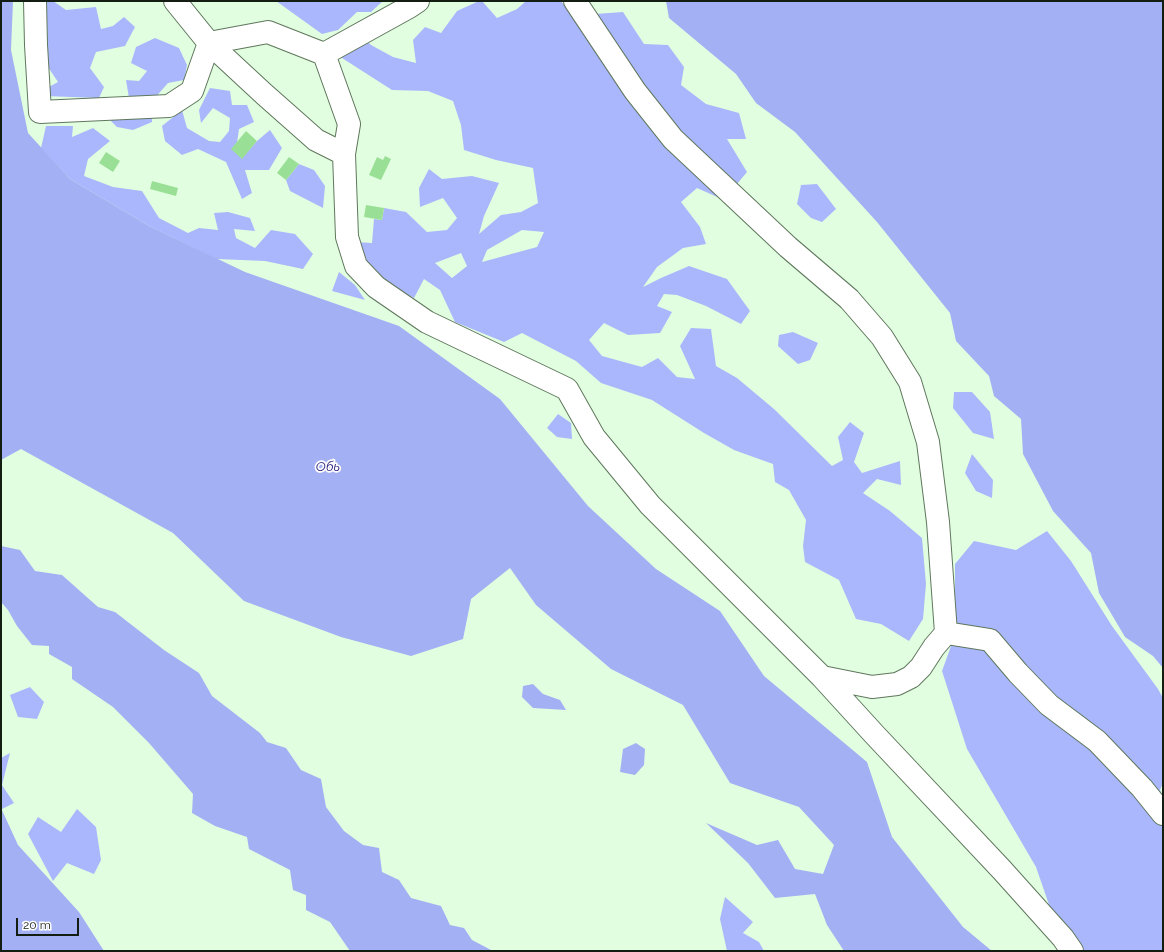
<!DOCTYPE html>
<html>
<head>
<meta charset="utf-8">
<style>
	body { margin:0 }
	#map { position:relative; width:1164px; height:952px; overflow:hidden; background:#e2fee0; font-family:Raleway,sans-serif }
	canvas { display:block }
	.frame { position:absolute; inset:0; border:2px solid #131d12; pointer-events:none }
	.scale { position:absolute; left:16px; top:918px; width:63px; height:18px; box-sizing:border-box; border:2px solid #131d12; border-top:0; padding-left:5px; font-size:12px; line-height:14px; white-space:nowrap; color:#131d12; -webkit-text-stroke:3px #fff; paint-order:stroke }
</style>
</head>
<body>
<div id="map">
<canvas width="1164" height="952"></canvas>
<div class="frame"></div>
<div class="scale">20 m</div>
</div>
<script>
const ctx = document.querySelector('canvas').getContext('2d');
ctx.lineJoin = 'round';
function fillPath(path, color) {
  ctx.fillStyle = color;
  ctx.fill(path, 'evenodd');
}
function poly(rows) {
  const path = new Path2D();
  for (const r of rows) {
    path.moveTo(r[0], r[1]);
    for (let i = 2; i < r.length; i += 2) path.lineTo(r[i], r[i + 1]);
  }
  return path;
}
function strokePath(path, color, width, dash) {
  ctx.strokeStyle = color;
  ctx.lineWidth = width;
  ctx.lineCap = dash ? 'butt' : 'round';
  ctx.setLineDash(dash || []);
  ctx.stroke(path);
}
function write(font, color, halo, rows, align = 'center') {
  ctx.font = font + ' Raleway,sans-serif';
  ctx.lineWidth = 3.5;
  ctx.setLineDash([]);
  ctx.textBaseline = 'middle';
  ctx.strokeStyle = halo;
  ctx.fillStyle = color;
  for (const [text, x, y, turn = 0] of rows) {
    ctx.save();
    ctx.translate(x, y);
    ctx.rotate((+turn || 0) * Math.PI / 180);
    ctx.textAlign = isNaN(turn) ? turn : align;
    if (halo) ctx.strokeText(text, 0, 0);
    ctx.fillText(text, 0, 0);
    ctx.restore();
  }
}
fillPath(poly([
	[41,1,53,1,66,10,96,7,101,29,113,26,124,17,135,27,125,46,96,52,90,68,104,87,99,98,44,96,47,88,58,82,48,67,47,20,39,6],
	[276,1,383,1,371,12,357,12,338,30,322,34],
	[479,1,482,1,497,18,517,9,526,1,561,1,724,200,697,188,681,202,700,227,706,244,683,248,657,267,643,287,661,278,689,266,727,279,750,311,741,324,706,306,677,295,664,294,657,306,672,312,660,333,628,335,604,323,589,340,602,356,642,367,658,358,677,377,695,379,680,346,691,328,711,329,716,366,737,378,774,409,832,466,843,460,838,437,850,422,864,433,854,462,862,473,900,461,901,485,877,479,863,493,890,511,922,538,926,584,923,619,909,641,881,624,856,619,839,580,805,562,803,546,806,520,789,490,775,482,773,464,734,450,704,433,652,400,601,383,576,361,522,333,504,342,455,322,440,290,424,279,414,298,377,278,352,259,355,242,372,243,374,219,382,220,384,208,406,212,427,232,447,230,457,218,443,198,420,207,419,188,429,169,442,179,472,176,499,183,484,216,479,234,501,215,521,212,538,203,533,168,496,160,464,150,461,125,453,101,428,91,392,90,342,58,342,42,361,35,371,45,393,57,416,63,413,40,425,27,441,33,457,11],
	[522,230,544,232,537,247,482,262,487,250],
	[461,253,467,266,452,278,435,263],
	[623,12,644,44,668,45,684,67,681,85,706,104,739,113,746,139,727,139,747,172,737,184,728,184,679,140,595,14],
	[155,38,179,48,187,65,184,80,168,83,154,99,129,98,126,80,139,81,147,71,131,63,136,47],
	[210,88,230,91,232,105,247,105,254,122,239,129,237,143,242,158,257,141,270,130,282,148,269,170,245,170,252,193,242,199,226,162,198,149,182,155,165,141,162,126,182,110,187,128,209,141,220,142,229,131,230,118,213,108,201,123,199,110],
	[152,115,152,122,133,130,117,127,106,116],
	[46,126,73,126,72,137,93,128,110,141,88,159,84,176,113,187,142,191,159,218,188,233,199,228,218,230,214,213,228,212,250,218,255,231,234,229,236,238,255,248,271,230,295,234,313,254,303,269,265,261,217,259,149,226,70,179,41,148],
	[299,164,314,170,325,186,323,208,290,191,286,180],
	[817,184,836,209,822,222,811,218,797,204,801,185],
	[339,272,355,285,365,300,332,291],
	[793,332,818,343,810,360,798,364,778,346,779,335],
	[954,392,972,392,990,412,994,439,973,433,953,408],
	[558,414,571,423,572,439,557,437,547,428],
	[972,454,993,480,992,498,976,491,965,473],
	[1047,531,1071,561,1112,626,1158,689,1163,698,1163,783,1160,790,1163,796,1163,951,1065,951,1036,867,967,749,942,671,955,635,955,564,974,541,1016,550],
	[30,687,44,702,37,719,18,717,10,695],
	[10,753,2,785,14,803,2,809,1,808,1,758],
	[77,809,96,827,101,860,94,874,67,863,53,881,28,834,38,817,61,832],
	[725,897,753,922,743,933,759,942,764,951,727,951,720,919]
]), '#aab7fc');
fillPath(poly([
	[1,1,13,1,11,50,28,133,70,179,149,226,245,272,399,326,500,399,588,506,656,569,720,611,764,676,867,762,892,837,963,927,992,951,844,951,827,925,815,894,775,898,748,863,706,823,757,845,778,840,795,869,823,874,834,845,799,807,730,783,683,705,611,669,536,605,510,568,471,599,463,639,411,656,341,637,244,601,173,533,21,449,1,460],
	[666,1,1163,1,1163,668,1153,656,1125,637,1099,593,1091,553,1053,511,1023,454,1021,419,994,396,989,376,956,341,950,313,877,222,795,132,756,103,736,74,669,18],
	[1,546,20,550,35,571,62,575,98,607,115,612,164,650,199,673,212,696,260,733,267,742,286,748,301,770,321,779,326,807,344,831,363,845,379,848,382,872,399,880,411,898,441,906,450,925,464,928,472,940,493,951,350,951,330,922,306,910,306,895,293,890,290,870,249,849,247,837,215,826,192,813,193,794,149,743,113,707,72,679,72,667,49,654,49,646,32,645,17,626,8,610,1,602],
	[533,684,543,694,560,700,566,710,533,708,522,697,523,686],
	[636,743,645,749,644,765,635,775,620,772,623,749],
	[1,808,18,845,79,912,104,951,1,951]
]), '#a4b0f4');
fillPath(poly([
	[246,131,257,141,242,159,231,149],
	[106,152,120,161,113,172,99,163],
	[385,156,391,159,381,180,369,175,377,157,383,160],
	[289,157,299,164,286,180,277,173],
	[152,181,178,188,176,196,150,189],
	[366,205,384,208,382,220,364,217]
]), '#99e096');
const minor = poly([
	[35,1,36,45,40,112,169,106,192,91,209,43],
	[175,1,209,43,264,94,316,140,344,154,349,124,324,54,268,32,209,43],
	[575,1,635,91,673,139,788,247,849,299,882,337,910,382,928,442,938,522,946,633,934,647,921,667,911,677,897,684,872,687,822,677],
	[324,54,409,7,418,1],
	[344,154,347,237,356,266,376,287,427,322,567,389,594,437,650,505,822,677,874,734,1002,870,1063,938,1072,951],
	[946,633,990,640,1018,673,1049,705,1097,741,1142,788,1163,814]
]);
strokePath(minor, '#5f775d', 24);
strokePath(minor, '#fff', 22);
write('italic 13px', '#211777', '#fff', [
	["Обь",328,467]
]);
</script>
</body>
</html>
